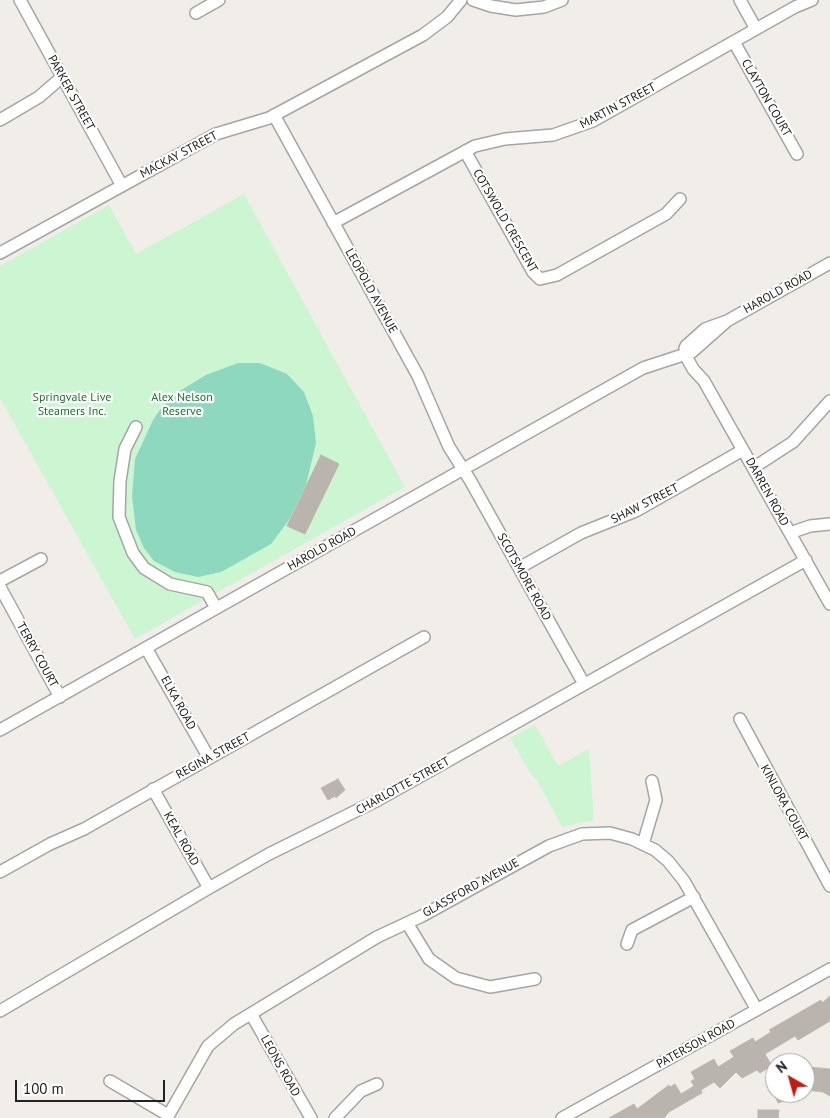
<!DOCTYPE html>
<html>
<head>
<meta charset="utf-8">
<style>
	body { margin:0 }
	#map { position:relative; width:830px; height:1118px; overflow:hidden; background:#f1eee9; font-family:"PT Sans",sans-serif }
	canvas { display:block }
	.north { position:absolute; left:765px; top:1053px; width:50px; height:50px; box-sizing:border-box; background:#fff; border:1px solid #a6a6a6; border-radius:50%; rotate:322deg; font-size:14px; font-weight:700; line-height:20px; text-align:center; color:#212121 }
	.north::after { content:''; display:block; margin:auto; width:18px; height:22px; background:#c01d12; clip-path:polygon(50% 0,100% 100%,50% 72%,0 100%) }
	.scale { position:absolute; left:15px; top:1080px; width:150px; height:22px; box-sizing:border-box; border:2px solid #212121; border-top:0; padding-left:6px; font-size:15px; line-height:18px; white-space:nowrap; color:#212121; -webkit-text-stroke:4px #fff; paint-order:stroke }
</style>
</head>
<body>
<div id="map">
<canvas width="830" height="1118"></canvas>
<div class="north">N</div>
<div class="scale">100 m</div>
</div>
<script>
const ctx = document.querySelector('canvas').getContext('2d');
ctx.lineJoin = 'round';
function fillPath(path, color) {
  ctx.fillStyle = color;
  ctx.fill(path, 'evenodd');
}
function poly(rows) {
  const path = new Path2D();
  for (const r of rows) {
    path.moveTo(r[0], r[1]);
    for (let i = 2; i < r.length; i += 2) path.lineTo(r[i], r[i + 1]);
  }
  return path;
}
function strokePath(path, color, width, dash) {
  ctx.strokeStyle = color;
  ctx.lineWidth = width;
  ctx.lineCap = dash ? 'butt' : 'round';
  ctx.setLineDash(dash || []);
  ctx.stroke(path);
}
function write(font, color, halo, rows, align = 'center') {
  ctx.font = font + ' "PT Sans",sans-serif';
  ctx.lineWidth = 4.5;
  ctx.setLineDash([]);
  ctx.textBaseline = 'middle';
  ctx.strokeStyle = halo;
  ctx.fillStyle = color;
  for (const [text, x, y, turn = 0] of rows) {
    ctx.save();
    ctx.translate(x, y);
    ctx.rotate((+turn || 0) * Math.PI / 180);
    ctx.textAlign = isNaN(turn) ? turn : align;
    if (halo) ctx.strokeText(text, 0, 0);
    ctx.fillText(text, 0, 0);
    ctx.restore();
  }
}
fillPath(poly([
	[244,194,405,487,135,639,0,398,0,266,109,205,136,254],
	[535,725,558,766,589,749,594,820,562,827,536,778,534,779,510,738]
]), '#cbf6d1');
fillPath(poly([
	[238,363,260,363,287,374,304,392,313,416,316,443,306,485,289,520,271,544,221,572,198,577,175,572,154,561,144,548,136,530,132,496,135,459,153,420,162,407,178,392,206,375]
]), '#8ed8c0');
const building = poly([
	[321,455,339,464,305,534,287,526,321,455],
	[338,779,345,790,336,798,335,796,328,800,321,788,338,779],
	[830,996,830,1021,798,1040,795,1036,765,1054,772,1066,763,1071,760,1073,757,1070,742,1078,736,1072,720,1088,714,1082,701,1090,702,1093,669,1112,664,1118,609,1118,634,1104,637,1109,669,1085,670,1087,675,1084,681,1094,694,1086,691,1081,695,1079,691,1072,714,1059,718,1067,734,1057,730,1051,753,1038,755,1042,771,1032,769,1030,821,1000,822,1003,830,996],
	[808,1067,830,1069,830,1096,823,1092,805,1090,808,1067],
	[774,1093,803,1093,803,1094,778,1103,774,1093],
	[758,1110,779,1110,778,1118,758,1118,758,1110]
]);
fillPath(building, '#bab4ae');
strokePath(building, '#c1b7ac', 1);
const minor = poly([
	[20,0,122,186],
	[473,0,491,6,516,10,544,7,562,0],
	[740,0,756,29],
	[196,13,219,0],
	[734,42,797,154],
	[274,115,418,376,449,447,470,480,584,684],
	[0,120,39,97,62,77],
	[465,151,533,272,540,279,557,275,666,214,680,199],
	[333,223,475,146,505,139,553,135,593,121,795,7,812,0],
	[0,253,216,134,269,118,423,35,447,17,461,0],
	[686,346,705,329,727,321,830,263],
	[685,348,687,358,693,369,704,381,830,604],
	[136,427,125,449,120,481,119,517,133,553,144,568,170,584,207,592,216,608],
	[753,468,793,442,830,401],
	[790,533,810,526,830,524],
	[519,568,581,533,636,511,743,450],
	[0,581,41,559],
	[0,587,60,697],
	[146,648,209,758],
	[740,719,830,886],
	[0,730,643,368,692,352,727,321],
	[153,789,209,888],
	[643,844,656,800,652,781],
	[0,872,50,844,84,829,424,637],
	[407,923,429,959,456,978,490,987,535,979],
	[627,944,632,930,694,897],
	[0,1011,209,888,269,854,378,800,806,560],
	[251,1014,311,1118],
	[110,1081,168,1115],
	[167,1118,208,1046,234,1024,377,937,422,916,549,846,582,834,610,833,632,839,655,850,668,861,684,881,757,1010],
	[335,1118,361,1091,377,1084],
	[562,1118,830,969]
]);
strokePath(minor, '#a5a5a5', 14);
strokePath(minor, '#fff', 11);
write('12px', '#212121', '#fff', [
	["PARKER STREET",71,93,61],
	["CLAYTON COURT",766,98,60],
	["MARTIN STREET",618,106,-28],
	["MACKAY STREET",179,155,-28],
	["COTSWOLD CRESCENT",505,221,60],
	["LEOPOLD AVENUE",371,291,61],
	["HAROLD ROAD",778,292,-29],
	["DARREN ROAD",767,492,61],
	["SHAW STREET",645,504,-27],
	["HAROLD ROAD",322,549,-29],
	["SCOTSMORE ROAD",524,577,61],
	["TERRY COURT",37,655,61],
	["ELKA ROAD",178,703,61],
	["REGINA STREET",213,756,-29],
	["CHARLOTTE STREET",403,786,-29],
	["KINLORA COURT",784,803,61],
	["KEAL ROAD",181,839,61],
	["GLASSFORD AVENUE",471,888,-29],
	["PATERSON ROAD",696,1044,-29],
	["LEONS ROAD",280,1066,61]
]);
write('12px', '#167825', '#fff', [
	["Springvale Live",72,398],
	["Steamers Inc.",72,412],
	["Alex Nelson",182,398],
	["Reserve",182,412]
]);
</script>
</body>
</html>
